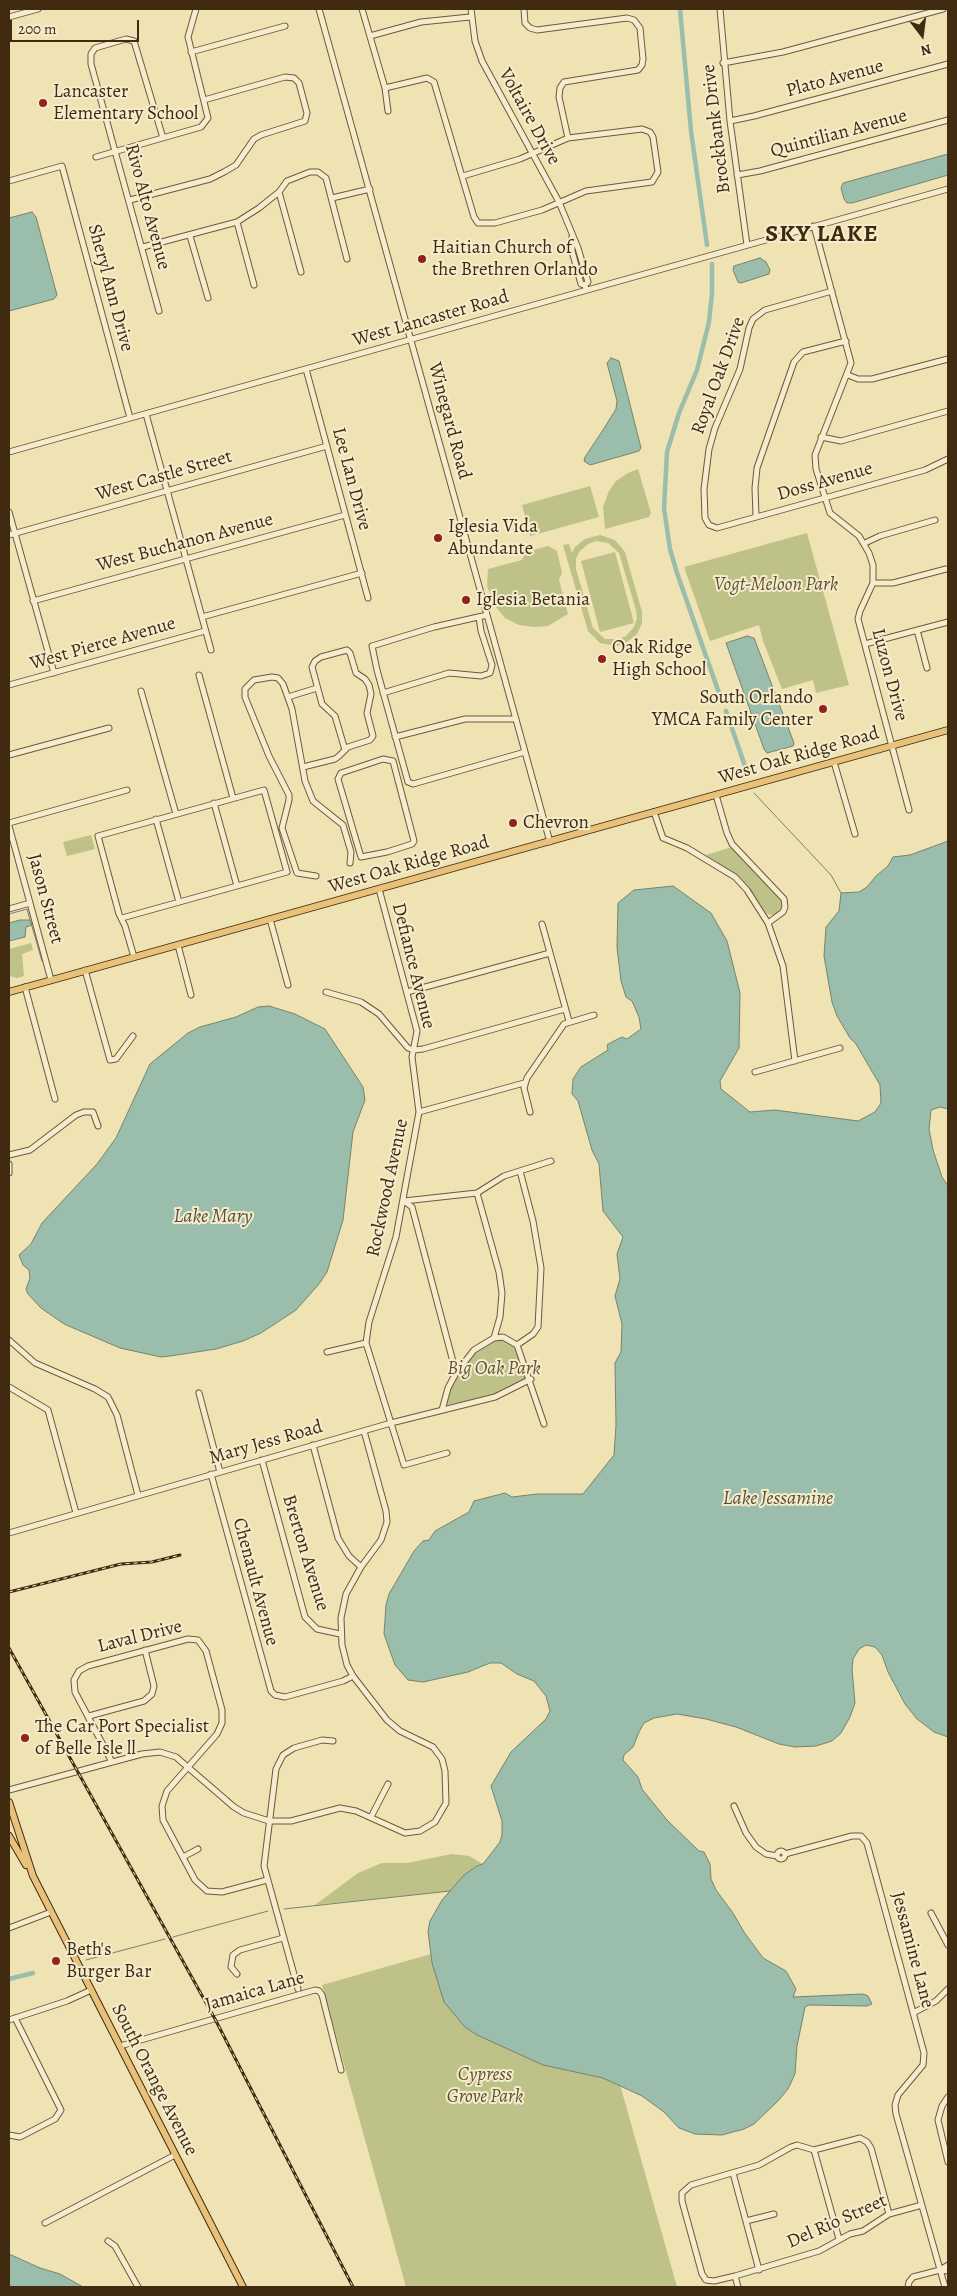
<!DOCTYPE html>
<html>
<head>
<meta charset="utf-8">
<style>
	body { margin:0 }
	#map { position:relative; width:957px; height:2296px; overflow:hidden; background:#efe2b3; font-family:Alegreya,serif }
	canvas { display:block }
	.frame { position:absolute; inset:0; border:10px solid #412b10; pointer-events:none }
	.north { position:absolute; left:897px; top:10px; width:50px; height:50px; -webkit-text-stroke:4px #f5ecce; paint-order:stroke; rotate:165deg; font-size:14px; font-weight:700; line-height:20px; text-align:center; color:#412b10 }
	.north::after { content:''; display:block; margin:auto; width:18px; height:22px; background:#412b10; clip-path:polygon(50% 0,100% 100%,50% 72%,0 100%) }
	.scale { position:absolute; left:10px; top:20px; width:129px; height:22px; box-sizing:border-box; border:2px solid #412b10; border-top:0; padding-left:6px; font-size:15px; line-height:18px; white-space:nowrap; color:#412b10; -webkit-text-stroke:4px #f5ecce; paint-order:stroke }
</style>
</head>
<body>
<div id="map">
<canvas width="957" height="2296"></canvas>
<div class="frame"></div>
<div class="north">N</div>
<div class="scale">200 m</div>
</div>
<script>
const ctx = document.querySelector('canvas').getContext('2d');
ctx.lineJoin = 'round';
function fillPath(path, color) {
  ctx.fillStyle = color;
  ctx.fill(path, 'evenodd');
}
function poly(rows) {
  const path = new Path2D();
  for (const r of rows) {
    if (r.length === 3) {
      path.moveTo(r[0] + r[2], r[1]);
      path.arc(r[0], r[1], r[2], 0, 2 * Math.PI);
      continue;
    }
    path.moveTo(r[0], r[1]);
    for (let i = 2; i < r.length; i += 2) path.lineTo(r[i], r[i + 1]);
  }
  return path;
}
function strokePath(path, color, width, dash) {
  ctx.strokeStyle = color;
  ctx.lineWidth = width;
  ctx.lineCap = dash ? 'butt' : 'round';
  ctx.setLineDash(dash || []);
  ctx.stroke(path);
}
function write(font, color, halo, rows, align = 'center') {
  ctx.font = font + ' Alegreya,serif';
  ctx.lineWidth = 4;
  ctx.setLineDash([]);
  ctx.textBaseline = 'middle';
  ctx.strokeStyle = halo;
  ctx.fillStyle = color;
  for (const [text, x, y, turn = 0] of rows) {
    ctx.save();
    ctx.translate(x, y);
    ctx.rotate((+turn || 0) * Math.PI / 180);
    ctx.textAlign = isNaN(turn) ? turn : align;
    if (halo) ctx.strokeText(text, 0, 0);
    ctx.fillText(text, 0, 0);
    ctx.restore();
  }
}
fillPath(poly([
	[638,469,651,513,649,517,605,529,603,507,609,491,616,481,628,473],
	[590,486,599,517,530,536,522,505],
	[807,533,849,685,816,693,813,680,782,689,763,641,759,625,710,641,684,567],
	[600,535,615,540,625,552,642,612,642,623,637,634,626,643,617,646,600,643,588,631,563,545,569,544,572,553,575,547,585,539],
	[596,541,608,543,619,553,636,610,637,618,634,627,626,636,619,639,605,639,593,628,576,569,576,559,579,552,588,544],
	[548,546,557,551,562,573,559,580,568,614,548,626,533,627,519,625,505,618,495,606,487,586,488,569,522,560,526,552],
	[615,552,634,623,600,632,581,561],
	[91,835,95,849,67,856,63,842],
	[732,847,782,902,781,909,775,916,767,914,748,887,735,875,706,855],
	[31,943,33,950,22,954,24,976,17,978,9,976,9,949],
	[494,1340,504,1340,514,1346,526,1376,524,1379,500,1394,446,1405,452,1385,461,1370,477,1352],
	[452,1854,469,1856,483,1864,477,1866,464,1875,450,1891,315,1905,358,1873,382,1863,407,1863],
	[572,1914,677,2287,406,2287,322,1985]
]), '#bec289');
const water = poly([
	[948,154,948,175,852,203,847,203,844,199,841,188,843,183,948,154],
	[32,212,36,217,57,295,54,299,9,311,9,218,32,212],
	[760,258,766,262,770,270,769,274,741,283,738,282,733,270,734,266,760,258],
	[611,358,619,361,641,448,639,451,590,465,584,461,585,457,603,430,616,409,617,401,607,363,611,358],
	[747,636,754,638,794,743,793,746,767,753,764,749,726,643,747,636],
	[948,841,948,1109,940,1107,931,1110,929,1129,933,1150,942,1177,948,1186,948,1737,934,1732,917,1719,905,1704,888,1672,882,1655,875,1647,866,1645,859,1649,853,1659,852,1669,855,1703,850,1717,841,1733,832,1741,816,1746,795,1747,779,1744,736,1727,706,1719,677,1714,654,1718,644,1723,639,1732,633,1747,624,1755,623,1760,638,1777,642,1789,667,1820,699,1851,704,1852,710,1864,711,1879,716,1890,733,1913,744,1932,763,1958,786,1971,796,1989,793,1997,863,1994,868,1996,872,2004,867,2006,809,2005,805,2007,797,2046,795,2074,788,2089,778,2101,754,2124,744,2129,722,2135,695,2134,679,2128,664,2112,642,2096,603,2078,543,2065,477,2035,465,2027,444,2002,432,1963,428,1931,430,1921,442,1900,464,1875,477,1866,483,1864,500,1842,502,1835,502,1821,491,1786,511,1752,546,1719,550,1711,546,1696,534,1681,517,1674,501,1663,490,1663,468,1672,423,1682,408,1680,395,1665,384,1634,386,1605,389,1594,414,1551,423,1541,429,1540,435,1531,469,1512,474,1501,505,1493,512,1497,537,1494,583,1494,614,1455,616,1425,615,1363,621,1352,622,1324,615,1296,620,1279,617,1254,623,1237,603,1211,599,1164,592,1150,578,1101,572,1094,573,1079,581,1067,608,1050,607,1045,612,1042,622,1037,627,1039,641,1029,639,1017,632,1001,626,997,621,981,617,947,618,903,634,890,673,886,711,913,727,941,740,993,739,1048,720,1081,721,1089,750,1112,775,1110,858,1121,875,1112,881,1103,880,1085,856,1044,850,1038,837,1016,832,1002,824,956,826,927,839,911,841,893,859,892,867,887,876,876,888,866,893,857,910,855,948,841],
	[20,920,30,920,32,925,26,927,25,937,9,941,9,923,20,920],
	[269,1006,295,1014,325,1029,363,1087,365,1100,353,1132,343,1220,327,1272,319,1284,296,1310,261,1333,243,1341,216,1349,170,1356,161,1357,120,1348,64,1324,41,1308,28,1294,26,1289,30,1278,29,1270,23,1265,19,1255,31,1244,42,1223,97,1164,116,1138,150,1064,188,1033,200,1027,236,1017,258,1007,269,1006],
	[9,2254,40,2268,60,2274,83,2287,9,2287,9,2254]
]);
fillPath(water, '#9abeab');
strokePath(water, '#76836d', 1);
strokePath(poly([
	[754,793,831,875,841,893],
	[9,914,27,909,30,920],
	[31,923,42,961],
	[284,1909,450,1891],
	[173,1937,268,1911],
	[86,1960,165,1939]
]), '#76836d', 1);
strokePath(poly([
	[680,9,691,131,707,245],
	[712,264,712,293,709,322,697,370,679,413,667,452,664,508,670,549,677,573,721,699],
	[726,711,746,769],
	[9,1979,33,1973]
]), '#9abeab', 4.5);
const minor = poly([
	[319,9,550,842],
	[362,9,385,88,388,111],
	[471,9,475,41,482,61,559,202,578,248,588,282,585,285,586,290],
	[524,9,525,23,530,28,537,30,627,18,634,20,640,28,643,59,642,65,638,70,564,82,560,88,559,97,568,138],
	[720,9,730,121,747,245],
	[9,17,38,9],
	[370,36,421,22,470,17],
	[191,52,285,26],
	[723,63,783,52,943,9],
	[385,88,427,78,434,82,474,217,478,223,495,223,542,210,586,191,652,182,658,172,653,137,650,132,642,129,568,138,520,159,463,176],
	[730,121,754,116,948,64],
	[96,157,201,127,208,118,188,37,196,9],
	[737,175,760,171,948,120],
	[9,181,62,166,130,418],
	[279,192,301,272],
	[332,198,370,189],
	[130,200,210,179,224,172,236,165,254,139,261,135,305,121,307,113,299,83,294,78,285,77,204,100],
	[237,222,254,285],
	[814,226,851,363,815,455,816,469,830,513,859,536,869,553,873,565,873,583,860,611,858,619,909,810],
	[190,236,208,298],
	[572,237,572,251,581,284,585,285],
	[143,247,237,222,259,208,279,192,287,181,310,172,318,172,326,178,347,259],
	[832,291,765,310,753,319,749,328,740,369,715,428,709,449,704,489,705,518,709,525,717,528,925,470,948,459],
	[159,311,91,64,91,54,95,48,126,39,134,41,163,138],
	[306,369,368,598],
	[848,375,858,379,872,379,948,359],
	[146,414,211,650],
	[821,437,841,441,948,411],
	[9,452,948,189],
	[9,512,54,673],
	[756,516,755,488,757,468,794,362,803,352,846,341],
	[9,535,327,446],
	[865,543,880,536,935,520],
	[873,583,893,583,946,569],
	[33,601,345,515],
	[487,615,434,627,372,646,377,670,408,782,413,784,525,752],
	[202,617,362,573],
	[917,630,927,668],
	[865,644,948,622],
	[199,675,233,798],
	[9,685,205,631],
	[141,691,176,814],
	[383,693,449,673,481,676,490,673,492,665,481,631,479,617],
	[288,697,317,688],
	[395,737,465,719,516,719],
	[9,755,109,728],
	[383,759,393,761,414,841,412,844,387,852,361,857,338,779,341,773,383,759],
	[834,762,855,834],
	[303,767,335,759,339,756,348,747,370,740,373,736,367,713,371,694,369,685,365,679,356,673,350,653,347,650,321,657,315,661,312,667,322,704,335,716,345,750],
	[716,795,727,833,732,844,784,899,785,907,783,912,768,923],
	[214,803,237,886],
	[654,812,663,838,687,848,735,877,747,890,768,923,783,966,795,1061],
	[156,819,179,902],
	[9,823,127,790],
	[9,826,51,980],
	[316,876,297,873,282,828,289,800,289,795,269,756,245,697,245,689,254,680,272,677,278,678,283,684,292,709,305,781,313,801,343,825,351,852,350,863],
	[379,889,417,1031,412,1057,419,1112,396,1237,369,1322,366,1343,404,1465,447,1453],
	[9,909,30,903],
	[122,918,287,872,264,790,98,836,119,914,125,926,134,957],
	[270,919,288,985],
	[542,924,569,1021],
	[178,945,191,995],
	[85,970,110,1060,116,1059,133,1036],
	[25,987,55,1099],
	[326,992,361,1002,379,1014,408,1048,414,1050,423,1049,565,1009],
	[407,992,550,953],
	[755,1072,840,1048],
	[419,1112,524,1083],
	[530,1112,524,1088,527,1078,564,1024,594,1015],
	[9,1155,30,1150,76,1115,84,1112,93,1112,98,1126],
	[9,1164,9,1173],
	[477,1193,499,1272,502,1293,500,1317,494,1338],
	[404,1201,412,1207,456,1373],
	[404,1201,477,1193,504,1176,551,1161],
	[9,1340,35,1363,95,1389,108,1397,117,1415,138,1495],
	[517,1345,533,1334,538,1327,541,1268,533,1221,520,1171],
	[327,1352,366,1343],
	[9,1387,48,1410,76,1513],
	[199,1393,220,1472],
	[442,1410,448,1388,456,1373,474,1350,494,1338,503,1337,517,1345,544,1424],
	[313,1445,338,1538,349,1556,361,1567],
	[262,1460,305,1617,317,1629,340,1634],
	[211,1474,271,1691,275,1695,285,1697,343,1681,353,1676],
	[9,1533,391,1423,495,1397,531,1379],
	[89,1716,144,1701,152,1694,154,1686,145,1650],
	[112,1762,75,1692,74,1680,79,1671,88,1666,188,1639,198,1640,206,1651,222,1710,222,1723,217,1734,167,1791,162,1806,163,1820,195,1880,207,1891,222,1892,267,1880],
	[9,1790,142,1754,160,1752,176,1757,234,1807,244,1813,269,1821,291,1821,340,1808,356,1811,405,1833,420,1831,435,1822,446,1803,445,1771,442,1759,433,1747,400,1731,387,1720,353,1676,347,1665,342,1645,341,1618,346,1594,361,1567,381,1540,387,1522,386,1511,364,1431],
	[734,1806,746,1833,756,1847,766,1854,777,1856],
	[371,1817,388,1784],
	[781,1855,4],
	[785,1854,852,1836,861,1836,867,1843,924,2053,923,2065,898,2095,895,2105,896,2114,945,2287],
	[183,1857,198,1849],
	[931,1913,948,1945],
	[9,1928,51,1912],
	[237,1974,231,1967,233,1955,240,1950,283,1938],
	[298,1989,264,1866,276,1769,283,1755,294,1748,322,1740,333,1741],
	[913,2013,936,2001,948,1989],
	[9,2020,67,2001,91,1990],
	[120,2046,315,1990,319,1991,322,1995,341,2070],
	[948,2097,942,2106,938,2120,948,2162],
	[9,2135,20,2137,55,2119,61,2110,15,2018],
	[814,2150,839,2239],
	[733,2173,759,2270],
	[889,2214,871,2148,867,2142,860,2138,814,2150,797,2145,791,2147,759,2165,691,2185,682,2193,682,2201,702,2274,706,2280,714,2281,735,2276,819,2251,850,2234,863,2231,889,2214,922,2205],
	[746,2221,774,2214],
	[45,2223,175,2155],
	[108,2241,115,2246,138,2287],
	[940,2270,948,2265],
	[735,2276,738,2287],
	[908,2287,909,2282,913,2277,940,2270,948,2271]
]);
const major = poly([
	[9,992,948,730],
	[9,1802,33,1876,243,2287],
	[9,1836,26,1865]
]);
strokePath(minor, '#6c5939', 7);
strokePath(major, '#412b10', 8);
strokePath(minor, '#f5ecce', 5);
strokePath(major, '#e8c17a', 6);
const rail = poly([
	[9,1592,121,1564,152,1562,180,1555],
	[9,1648,215,2019,353,2287]
]);
strokePath(rail, '#412b10', 3);
strokePath(rail, '#f5ecce', 1, [4]);
for (const [x, y, r, color] of [
	[43,103,5,"#8f2418"],
	[422,259,5,"#8f2418"],
	[438,538,5,"#8f2418"],
	[466,600,5,"#8f2418"],
	[602,659,5,"#8f2418"],
	[823,709,5,"#8f2418"],
	[513,823,5,"#8f2418"],
	[25,1738,5,"#8f2418"],
	[56,1961,5,"#8f2418"]
]) {
  const dot = new Path2D();
  dot.arc(x, y, r, 0, 2 * Math.PI);
  ctx.fillStyle = color;
  ctx.fill(dot);
  strokePath(dot, '#f5ecce', 2);
}
write('19px', '#412b10', '#f5ecce', [
	["Plato Avenue",835,79,-15],
	["Voltaire Drive",529,117,61],
	["Brockbank Drive",717,129,-97],
	["Quintilian Avenue",839,134,-15],
	["Rivo Alto Avenue",147,207,75],
	["Sheryl Ann Drive",110,288,75],
	["West Lancaster Road",431,319,-16],
	["Royal Oak Drive",719,376,-70],
	["Winegard Road",449,421,75],
	["West Castle Street",164,476,-16],
	["Lee Lan Drive",351,479,75],
	["Doss Avenue",825,482,-16],
	["West Buchanon Avenue",185,543,-15],
	["West Pierce Avenue",103,644,-16],
	["Luzon Drive",889,675,75],
	["West Oak Ridge Road",799,756,-16],
	["West Oak Ridge Road",409,865,-16],
	["Jason Street",45,899,75],
	["Defiance Avenue",413,966,76],
	["Rockwood Avenue",388,1188,-78],
	["Mary Jess Road",266,1443,-16],
	["Brerton Avenue",305,1553,73],
	["Chenault Avenue",255,1582,75],
	["Laval Drive",140,1637,-14],
	["Jessamine Lane",912,1950,75],
	["Jamaica Lane",255,1992,-16],
	["South Orange Avenue",154,2080,63],
	["Del Rio Street",837,2222,-24]
]);
write('19px', '#412b10', '#f5ecce', [
	["Lancaster",53,92],
	["Elementary School",53,114],
	["Haitian Church of",432,248],
	["the Brethren Orlando",432,270],
	["Iglesia Vida",448,527],
	["Abundante",448,549],
	["Iglesia Betania",476,600],
	["Oak Ridge",612,648],
	["High School",612,670],
	["South Orlando",813,698,"right"],
	["YMCA Family Center",813,720,"right"],
	["Chevron",523,823],
	["The Car Port Specialist",35,1727],
	["of Belle Isle ll",35,1749],
	["Beth's",66,1950],
	["Burger Bar",66,1972]
], 'left');
write('italic 19px', '#60512e', '#f5ecce', [
	["Vogt-Meloon Park",776,585],
	["Big Oak Park",494,1369],
	["Cypress",485,2075],
	["Grove Park",485,2097]
]);
write('italic 20px', '#575037', '#f5ecce', [
	["Lake Mary",213,1217],
	["Lake Jessamine",778,1499]
]);
ctx.letterSpacing = '1px';
write('bold 24px', '#412b10', '#f5ecce', [
	["SKY LAKE",822,235]
]);
ctx.letterSpacing = '0px';
</script>
</body>
</html>
